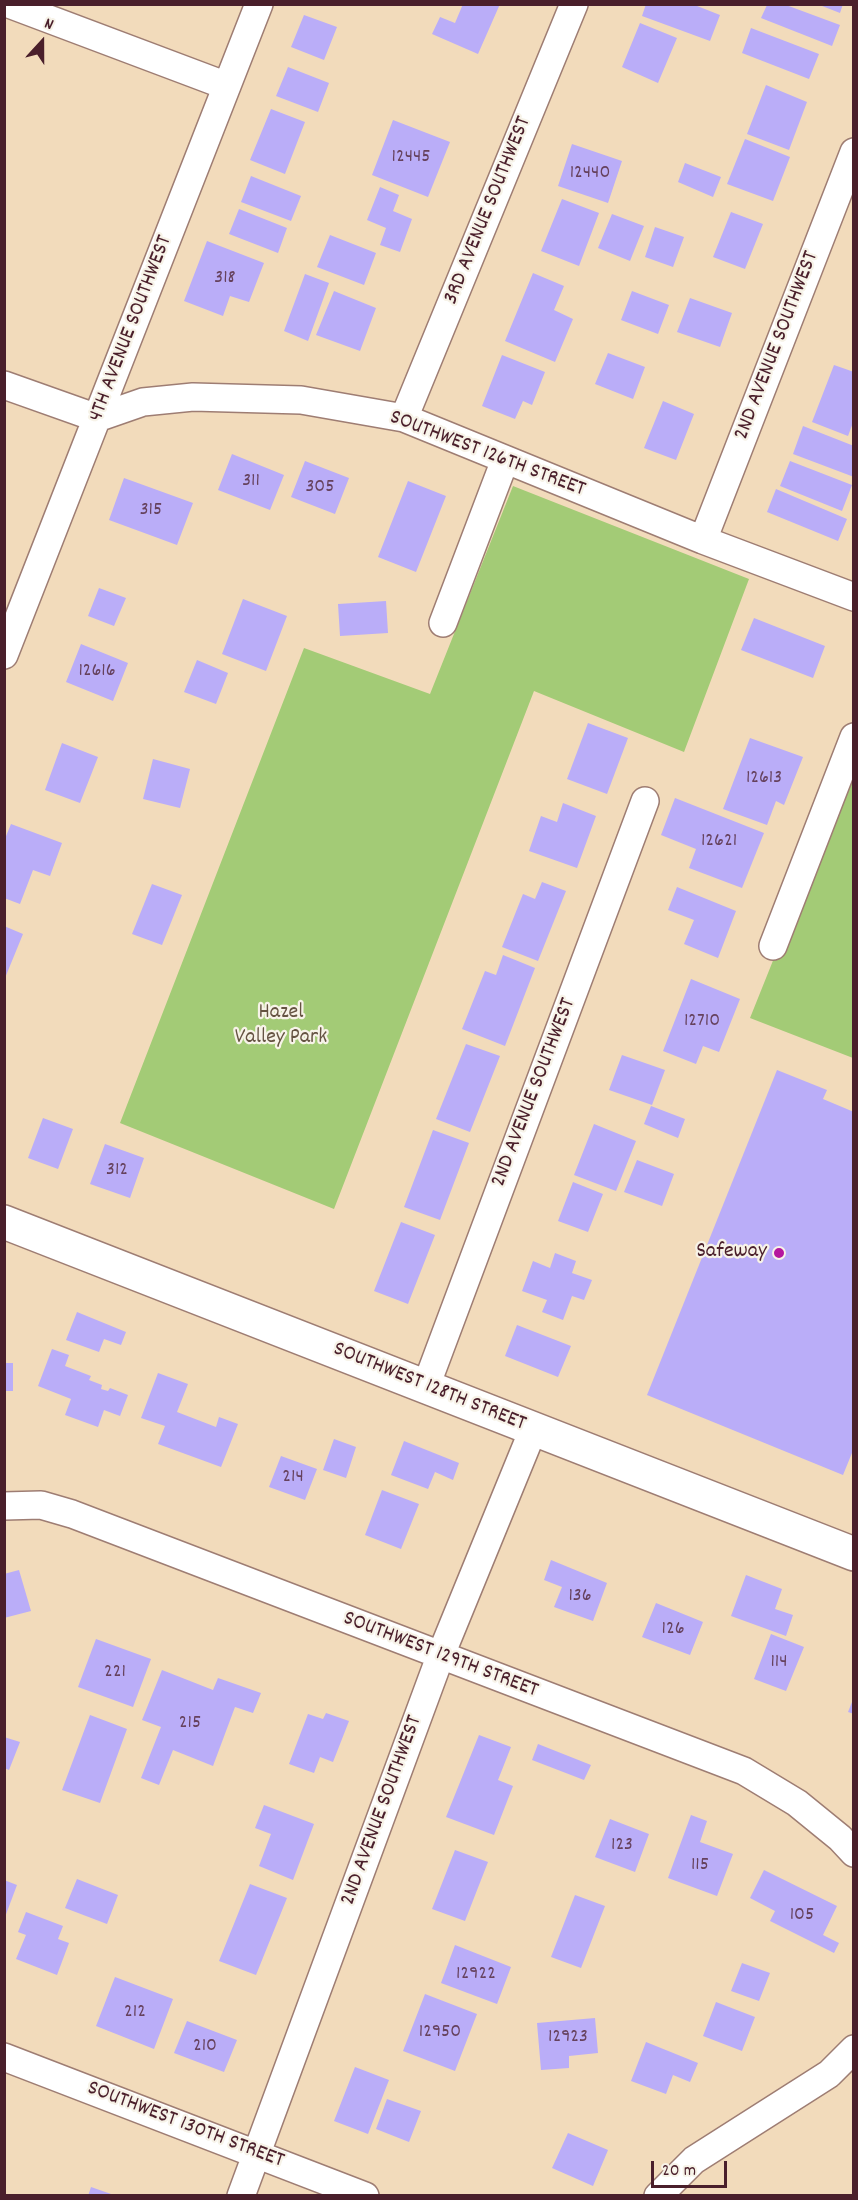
<!DOCTYPE html>
<html>
<head>
<meta charset="utf-8">
<style>
	body { margin:0 }
	#map { position:relative; width:858px; height:2200px; overflow:hidden; background:#f2dbbb; font-family:Dekko,sans-serif }
	canvas { display:block }
	.frame { position:absolute; inset:0; border:6px solid #4a1f2b; pointer-events:none }
	.north { position:absolute; left:12px; top:12px; width:60px; height:60px; -webkit-text-stroke:4px #f7f3e8; paint-order:stroke; rotate:21deg; font-size:16px; font-weight:700; line-height:24px; text-align:center; color:#4a1f2b }
	.north::after { content:''; display:block; margin:auto; width:21px; height:27px; background:#4a1f2b; clip-path:polygon(50% 0,100% 100%,50% 72%,0 100%) }
	.scale { position:absolute; left:651px; top:2161px; width:76px; height:27px; box-sizing:border-box; border:3px solid #4a1f2b; border-top:0; padding-left:8px; font-size:18px; line-height:21px; white-space:nowrap; color:#4a1f2b; -webkit-text-stroke:4px #f7f3e8; paint-order:stroke }
</style>
</head>
<body>
<div id="map">
<canvas width="858" height="2200"></canvas>
<div class="frame"></div>
<div class="north">N</div>
<div class="scale">20 m</div>
</div>
<script>
const ctx = document.querySelector('canvas').getContext('2d');
ctx.lineJoin = 'round';
function fillPath(path, color) {
  ctx.fillStyle = color;
  ctx.fill(path, 'evenodd');
}
function poly(rows) {
  const path = new Path2D();
  for (const r of rows) {
    path.moveTo(r[0], r[1]);
    for (let i = 2; i < r.length; i += 2) path.lineTo(r[i], r[i + 1]);
  }
  return path;
}
function strokePath(path, color, width, dash) {
  ctx.strokeStyle = color;
  ctx.lineWidth = width;
  ctx.lineCap = dash ? 'butt' : 'round';
  ctx.setLineDash(dash || []);
  ctx.stroke(path);
}
function write(font, color, halo, rows, align = 'center') {
  ctx.font = font + ' Dekko,sans-serif';
  ctx.lineWidth = 4.5;
  ctx.setLineDash([]);
  ctx.textBaseline = 'middle';
  ctx.strokeStyle = halo;
  ctx.fillStyle = color;
  for (const [text, x, y, turn = 0] of rows) {
    ctx.save();
    ctx.translate(x, y);
    ctx.rotate((+turn || 0) * Math.PI / 180);
    ctx.textAlign = isNaN(turn) ? turn : align;
    if (halo) ctx.strokeText(text, 0, 0);
    ctx.fillText(text, 0, 0);
    ctx.restore();
  }
}
fillPath(poly([
	[513,486,749,579,684,752,534,691,334,1209,120,1123,304,648,430,694],
	[853,761,853,1058,750,1018]
]), '#a3cb76');
fillPath(poly([
	[463,4,500,4,478,54,432,34,440,17,455,23],
	[646,4,692,4,720,15,710,41,642,16],
	[817,4,843,4,840,13],
	[767,5,786,5,840,25,832,46,761,18],
	[304,15,337,27,324,60,291,47],
	[640,23,677,38,658,83,622,67],
	[751,28,819,54,809,79,742,53],
	[288,67,329,83,318,112,276,96],
	[766,85,807,102,789,150,747,134],
	[271,109,305,122,285,174,250,160],
	[393,120,450,142,428,197,372,175],
	[745,139,790,157,773,201,727,184],
	[572,144,622,161,608,203,558,186],
	[685,163,721,177,713,197,678,182],
	[251,176,301,196,291,221,241,202],
	[380,187,399,195,393,211,412,219,400,252,380,245,386,228,367,220],
	[562,199,599,213,579,266,541,251],
	[239,209,287,228,278,253,229,234],
	[731,212,763,224,745,269,713,257],
	[612,214,644,226,630,261,598,248],
	[655,227,684,237,673,267,645,257],
	[330,235,376,253,364,285,317,267],
	[207,241,264,263,249,302,230,296,223,316,184,301],
	[533,273,564,286,554,310,573,319,555,362,505,341],
	[305,274,329,283,308,341,284,331],
	[334,291,376,308,360,351,316,335],
	[632,291,669,305,658,334,621,320],
	[690,298,732,313,720,347,677,332],
	[608,353,645,367,633,399,595,384],
	[502,355,545,372,532,405,523,401,515,419,482,406],
	[834,365,854,372,854,420,848,436,812,422],
	[663,401,694,414,676,460,644,448],
	[803,426,854,446,854,477,793,454],
	[232,454,284,475,270,510,218,490],
	[305,461,349,478,335,514,291,497],
	[790,461,852,485,842,511,780,486],
	[124,478,193,503,177,545,109,520],
	[408,481,446,496,416,572,378,557],
	[776,489,847,519,838,541,767,512],
	[99,588,126,598,114,626,88,616],
	[243,599,287,616,266,671,222,654],
	[386,601,388,633,340,636,338,604],
	[754,618,825,646,813,678,741,650],
	[81,644,128,663,113,701,66,682],
	[197,660,228,673,216,704,184,692],
	[588,723,628,738,607,794,567,779],
	[750,738,803,757,784,805,776,801,767,825,723,809],
	[62,743,98,757,80,803,45,790],
	[153,759,190,769,180,808,143,799],
	[675,798,764,833,742,888,689,868,696,849,661,835],
	[563,803,596,816,577,868,529,851,541,816,557,822],
	[11,824,62,843,50,876,33,870,20,904,4,898,4,841],
	[542,882,566,891,538,961,502,947,523,894,535,899],
	[152,884,182,895,162,945,132,934],
	[677,887,736,911,718,958,684,944,694,920,668,910],
	[4,926,23,934,5,978,4,978],
	[503,955,535,968,505,1046,462,1029,485,971,496,975],
	[691,979,740,999,719,1052,703,1046,696,1064,663,1051],
	[466,1044,500,1056,470,1132,436,1119],
	[622,1055,665,1070,652,1105,609,1090],
	[777,1070,827,1090,823,1099,854,1112,854,1448,843,1475,647,1395],
	[651,1106,685,1119,678,1138,644,1124],
	[43,1118,73,1129,58,1169,28,1158],
	[594,1124,636,1141,616,1191,574,1175],
	[433,1130,469,1143,440,1220,404,1207],
	[105,1144,144,1158,130,1198,90,1184],
	[637,1160,674,1174,662,1206,624,1192],
	[573,1182,603,1194,588,1232,558,1221],
	[401,1222,435,1235,408,1304,374,1291],
	[555,1253,576,1261,572,1273,592,1280,584,1300,572,1296,563,1320,542,1312,547,1300,522,1291,533,1261,550,1268],
	[77,1312,126,1332,121,1345,104,1339,99,1352,66,1340],
	[517,1325,571,1346,558,1377,505,1356],
	[52,1349,69,1355,65,1366,91,1376,89,1380,102,1385,101,1389,108,1391,110,1388,128,1395,120,1416,104,1410,98,1427,65,1415,71,1399,38,1386],
	[4,1363,13,1363,13,1391,4,1391],
	[158,1373,188,1384,177,1412,216,1427,219,1417,238,1424,221,1467,158,1444,165,1426,141,1418],
	[334,1439,356,1447,346,1478,323,1470],
	[404,1441,459,1463,453,1480,435,1472,428,1489,391,1475],
	[281,1456,317,1469,305,1500,269,1487],
	[382,1490,419,1504,401,1549,365,1535],
	[551,1560,607,1583,593,1621,554,1607,562,1587,544,1580],
	[19,1570,31,1611,4,1618,4,1574],
	[746,1575,782,1589,775,1609,793,1615,786,1636,731,1616],
	[656,1603,703,1622,690,1655,642,1637],
	[771,1634,804,1647,786,1691,754,1679],
	[96,1639,151,1659,133,1707,78,1687],
	[162,1670,213,1690,218,1678,261,1693,253,1713,235,1707,213,1766,173,1750,159,1785,141,1778,161,1727,142,1720],
	[854,1697,854,1714,848,1712],
	[326,1713,349,1721,333,1762,320,1757,314,1773,289,1764,308,1714,323,1719],
	[90,1715,127,1729,100,1803,62,1790],
	[479,1735,511,1747,498,1780,513,1786,494,1835,446,1817],
	[4,1737,20,1742,9,1770,4,1768],
	[538,1744,591,1765,584,1780,532,1760],
	[264,1805,314,1824,293,1880,259,1866,271,1834,255,1828],
	[691,1815,707,1821,700,1842,733,1854,717,1896,668,1878],
	[610,1819,649,1834,635,1872,595,1857],
	[455,1850,488,1862,465,1921,432,1909],
	[764,1870,837,1906,823,1935,839,1943,834,1953,770,1921,775,1911,750,1898],
	[77,1879,118,1895,107,1924,65,1908],
	[4,1880,17,1885,5,1917,4,1917],
	[250,1884,287,1898,256,1975,219,1961],
	[575,1895,605,1906,581,1968,551,1957],
	[26,1912,63,1926,58,1939,69,1943,57,1975,16,1959,26,1935,18,1932],
	[455,1945,511,1967,497,2004,441,1983],
	[742,1963,770,1973,759,2001,731,1991],
	[115,1977,173,1999,154,2049,96,2026],
	[425,1994,477,2014,455,2071,403,2051],
	[716,2002,755,2017,742,2051,703,2036],
	[595,2018,598,2053,569,2056,569,2068,541,2070,537,2023],
	[187,2021,237,2040,224,2072,174,2053],
	[646,2042,698,2063,690,2082,673,2075,666,2094,631,2081],
	[355,2067,389,2080,368,2134,334,2121],
	[387,2099,421,2111,409,2142,376,2129],
	[568,2133,608,2150,593,2186,552,2168],
	[91,2187,114,2195,114,2196,88,2196]
]), '#baadf8');
const minor = poly([
	[9,4,227,86],
	[4,385,97,418,143,402,193,397,301,400,404,418,703,540,854,597],
	[404,418,574,4],
	[703,540,854,152],
	[443,623,505,460],
	[4,655,259,4],
	[773,946,854,737],
	[426,1386,645,801],
	[4,1506,41,1505,72,1514,744,1771,797,1803,840,1838,854,1853],
	[4,2057,365,2196],
	[241,2196,440,1657,533,1430],
	[658,2196,694,2160,829,2074,854,2049]
]);
const major = poly([
	[4,1222,854,1554]
]);
strokePath(minor, '#9e7d73', 30);
strokePath(major, '#9e7d73', 36);
strokePath(minor, '#fff', 27);
strokePath(major, '#fff', 33);
for (const [x, y, r, color] of [
	[779,1253,6,"#b5179e"]
]) {
  const dot = new Path2D();
  dot.arc(x, y, r, 0, 2 * Math.PI);
  ctx.fillStyle = color;
  ctx.fill(dot);
  strokePath(dot, '#f7f3e8', 2);
}
write('20px', '#66425e', null, [
	["12445",411,158],
	["12440",590,174],
	["318",225,279],
	["311",251,482],
	["305",320,488],
	["315",151,511],
	["12616",97,672],
	["12613",764,779],
	["12621",719,842],
	["12710",702,1022],
	["312",117,1171],
	["214",293,1478],
	["136",580,1597],
	["126",673,1630],
	["114",779,1663],
	["221",115,1673],
	["215",190,1724],
	["123",622,1846],
	["115",700,1866],
	["105",802,1916],
	["12922",476,1975],
	["212",135,2013],
	["12950",440,2033],
	["12923",568,2038],
	["210",205,2047]
]);
write('22px', '#4a1f2b', '#f7f3e8', [
	["3RD AVENUE SOUTHWEST",489,211,-68],
	["4TH AVENUE SOUTHWEST",132,329,-69],
	["2ND AVENUE SOUTHWEST",778,346,-69],
	["SOUTHWEST 126TH STREET",487,455,21],
	["2ND AVENUE SOUTHWEST",535,1093,-69],
	["SOUTHWEST 128TH STREET",429,1388,22],
	["SOUTHWEST 129TH STREET",440,1656,21],
	["2ND AVENUE SOUTHWEST",383,1811,-70],
	["SOUTHWEST 130TH STREET",185,2126,21]
]);
write('22px', '#655342', '#f7f3e8', [
	["Hazel",281,1014],
	["Valley Park",281,1039]
]);
write('22px', '#4a1f2b', '#f7f3e8', [
	["Safeway",767,1253]
], 'right');
</script>
</body>
</html>
